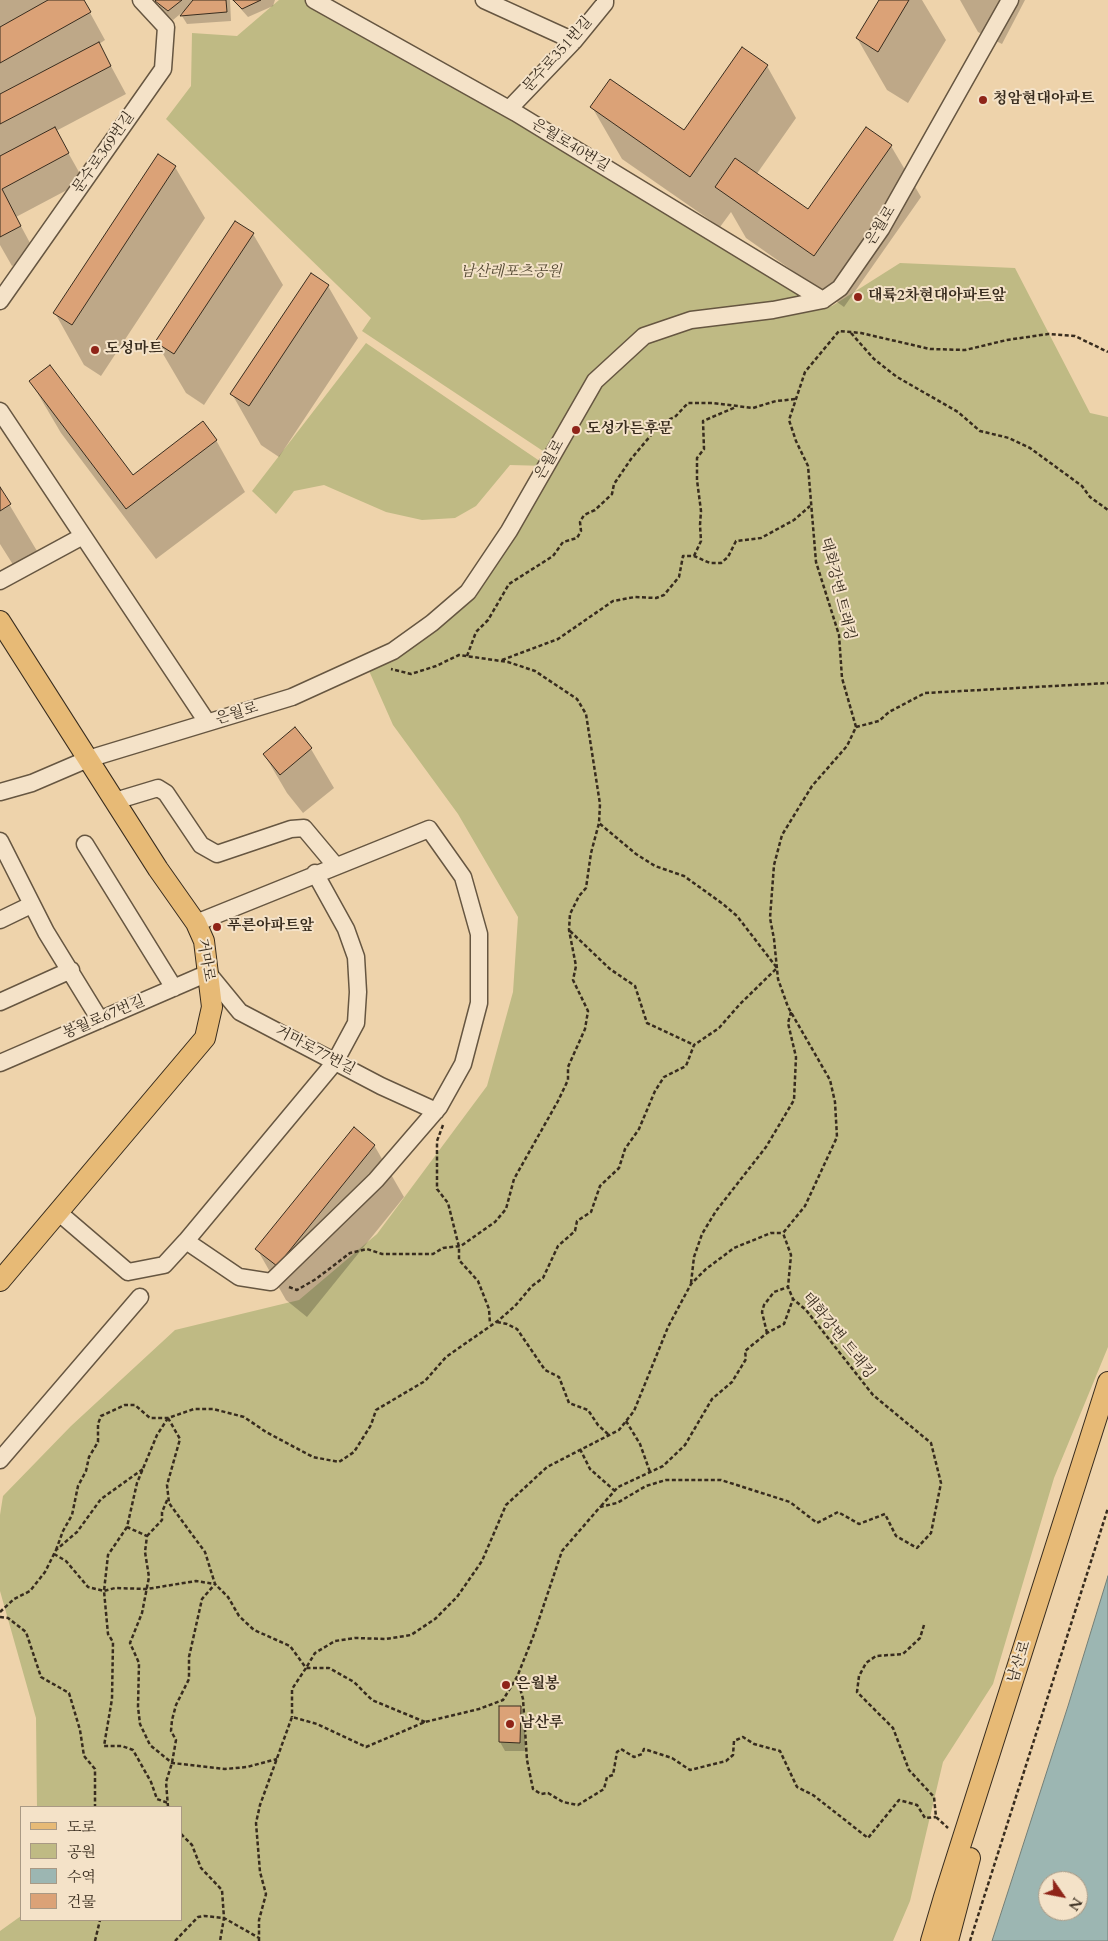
<!DOCTYPE html>
<html>
<head>
<meta charset="utf-8">
<style>
	body { margin:0 }
	#map { position:relative; width:1108px; height:1941px; overflow:hidden; background:#eed3ab; font-family:Cardo,"Noto Serif KR",serif }
	canvas { display:block }
	.legend { position:absolute; left:20px; top:1806px; width:162px; height:115px; box-sizing:border-box; background:#f4e2c8; border:1px solid #a99984; margin:0; padding:6px 9px; list-style:none; font-size:15px; color:#382c1e }
	.legend li { display:flex; align-items:center; gap:10px; height:25px }
	.legend b { width:25px; border:1px solid #a99984 }
	.north { position:absolute; left:1038px; top:1871px; width:50px; height:50px; box-sizing:border-box; background:#f4e2c8; border:1px solid #a99984; border-radius:50%; rotate:123deg; font-size:14px; font-weight:700; line-height:20px; text-align:center; color:#382c1e }
	.north::after { content:''; display:block; margin:auto; width:18px; height:22px; background:#8f2418; clip-path:polygon(50% 0,100% 100%,50% 72%,0 100%) }
</style>
</head>
<body>
<div id="map">
<canvas width="1108" height="1941"></canvas>
<ul class="legend">
<li><b style="height:6px;background:#e7ba76"></b>도로</li>
<li><b style="height:14px;background:#bfba84"></b>공원</li>
<li><b style="height:14px;background:#9cb6b2"></b>수역</li>
<li><b style="height:14px;background:#dba277"></b>건물</li>
</ul>
<div class="north">N</div>
</div>
<script>
const ctx = document.querySelector('canvas').getContext('2d');
ctx.lineJoin = 'round';
function fillPath(path, color) {
  ctx.fillStyle = color;
  ctx.fill(path, 'evenodd');
}
function poly(rows) {
  const path = new Path2D();
  for (const r of rows) {
    path.moveTo(r[0], r[1]);
    for (let i = 2; i < r.length; i += 2) path.lineTo(r[i], r[i + 1]);
  }
  return path;
}
function strokePath(path, color, width, dash) {
  ctx.strokeStyle = color;
  ctx.lineWidth = width;
  ctx.lineCap = dash ? 'butt' : 'round';
  ctx.setLineDash(dash || []);
  ctx.stroke(path);
}
function write(font, color, halo, rows, align = 'center') {
  ctx.font = font + ' Cardo,"Noto Serif KR",serif';
  ctx.lineWidth = 4;
  ctx.setLineDash([]);
  ctx.textBaseline = 'middle';
  ctx.strokeStyle = halo;
  ctx.fillStyle = color;
  for (const [text, x, y, turn = 0] of rows) {
    ctx.save();
    ctx.translate(x, y);
    ctx.rotate((+turn || 0) * Math.PI / 180);
    ctx.textAlign = isNaN(turn) ? turn : align;
    if (halo) ctx.strokeText(text, 0, 0);
    ctx.fillText(text, 0, 0);
    ctx.restore();
  }
}
fillPath(poly([
	[279,0,313,0,814,301,648,335,832,306,900,263,1015,268,1090,413,1108,417,1108,1347,1054,1478,993,1684,943,1762,910,1901,893,1941,0,1941,0,1931,21,1916,21,1920,181,1920,181,1807,37,1807,36,1718,0,1591,0,1515,3,1496,71,1426,175,1330,299,1300,377,1234,487,1086,513,992,518,917,458,814,393,725,366,664,476,597,576,430,595,381,552,457,362,331,371,318,166,119,191,86,192,33,237,36],
	[366,343,547,466,510,465,476,506,455,518,422,520,386,512,324,485,294,491,276,514,252,491]
]), '#bfba84');
const water = poly([
	[1108,1576,1108,1941,992,1941,1068,1706,1108,1576],
	[1048,1881,1078,1881,1078,1911,1048,1911,1048,1881]
]);
fillPath(water, '#9cb6b2');
strokePath(water, '#747f77', 1);
fillPath(poly([
	[0,0,83,0,105,40,99,44,126,94,56,131,84,181,16,217,36,254,12,266,0,245],
	[156,0,230,0,231,21,187,24,182,16,185,10,173,20,162,10],
	[233,0,275,0,273,6,248,17],
	[880,0,922,0,946,40,908,103,887,90,857,38],
	[960,0,1025,0,1002,44,978,32],
	[767,66,796,118,756,175,808,211,891,146,921,197,844,307,746,238,731,212,720,227,622,159,592,107,684,132],
	[175,167,205,218,101,376,84,365,55,313],
	[253,234,283,285,204,405,186,393,156,342],
	[311,275,328,286,358,338,279,457,261,445,232,394],
	[31,382,133,476,216,440,245,492,156,559,61,433],
	[0,489,40,556,17,571,0,544],
	[311,749,334,788,303,813,287,793,264,754],
	[374,1145,404,1197,307,1317,286,1300,257,1249],
	[500,1707,520,1707,525,1716,525,1751,505,1751,500,1742]
]), '#0003');
const building = poly([
	[48,0,84,0,91,12,0,63,0,27,48,0],
	[156,0,182,0,168,11,155,1,156,0],
	[193,0,226,0,227,12,180,16,193,0],
	[233,0,261,0,242,9,233,0],
	[879,0,909,0,878,52,856,38,879,0],
	[99,42,111,66,0,124,0,94,99,42],
	[742,47,768,65,690,177,590,107,610,79,684,130,742,47],
	[55,127,69,153,2,189,21,226,0,237,0,156,55,127],
	[866,127,892,145,814,256,715,187,735,158,808,209,866,127],
	[158,154,176,166,72,325,53,313,158,154],
	[235,221,254,233,174,354,155,342,235,221],
	[311,273,329,285,249,406,230,394,311,273],
	[50,365,133,475,203,421,217,440,126,509,29,381,50,365],
	[0,487,11,504,0,511,0,487],
	[295,727,312,748,280,775,263,754,295,727],
	[354,1127,375,1145,277,1266,255,1249,354,1127],
	[499,1706,521,1706,520,1743,499,1742,499,1706]
]);
fillPath(building, '#dba277');
strokePath(building, '#382c1e', 1);
const minor = poly([
	[314,0,516,113,823,300],
	[484,0,574,41],
	[509,109,574,41,605,3,605,0],
	[0,301,163,69,166,27,141,0],
	[0,411,207,722],
	[0,581,83,536],
	[0,792,32,783,88,759,292,697,393,651,432,623,468,592,509,531,595,381,644,336,691,320,773,310,823,300,840,288,881,229,1010,0],
	[115,801,158,788,166,793,201,845,217,854,291,829,304,828,335,865],
	[0,841,46,932,100,1020],
	[85,844,174,988],
	[0,920,31,905],
	[0,1002,71,970],
	[0,1063,208,973,240,1012,381,1086,436,1111],
	[58,1212,128,1272,164,1265,186,1241,239,1277,271,1282,376,1180,439,1107,463,1064,479,1003,479,934,463,877,429,829,196,923],
	[186,1241,335,1062,356,1023,358,992,356,957,346,929,315,873],
	[0,1460,140,1297]
]);
const major = poly([
	[0,621,158,869,196,923,204,941,212,1007,205,1038,0,1281],
	[931,1941,944,1897,1108,1382],
	[948,1941,970,1858]
]);
strokePath(minor, '#665641', 19);
strokePath(major, '#382c1e', 22);
strokePath(poly([
	[851,333,874,359,897,377,958,412,980,431,1009,438,1030,448,1082,486,1090,497,1108,510],
	[694,556,701,541,700,525,701,511,697,480,697,458,704,449,703,421,736,407],
	[467,656,476,632,488,620,509,584,553,556,563,542,577,538,581,531,580,522,584,515,595,510,612,494,614,484,631,459,662,422,675,417,688,403,713,403,753,408,776,401,796,399],
	[502,660,558,639,613,601,635,597,656,598,664,595,679,577,683,556,694,556,710,563,721,563,728,557,736,541,761,538,794,520,810,506],
	[856,727,879,721,889,712,925,693,1108,683],
	[570,931,610,969,635,986,647,1023,694,1045],
	[443,1125,437,1141,437,1189,448,1203,459,1247,459,1260,478,1281,489,1309,490,1324],
	[691,1283,694,1257,702,1234,716,1211,766,1147,794,1100,796,1057,788,1023,791,1012],
	[289,1287,297,1290,316,1279,350,1253,367,1249,382,1254,433,1254,443,1248,461,1246,495,1222,506,1209,514,1179,558,1101,568,1080,568,1067,585,1029,588,1011,573,980,576,966,569,930,570,914,579,896,586,888,591,853,599,823,600,804,586,714,577,699,535,671,508,662,459,655,436,666,411,674,391,669],
	[497,1322,507,1324,517,1329,545,1370,559,1377,569,1403,588,1410,598,1425,609,1435],
	[767,1333,762,1312,764,1305,774,1292,788,1287],
	[168,1418,157,1435,137,1483,127,1527,147,1536,145,1552,149,1577,142,1613,130,1643,139,1663,138,1707,140,1724,150,1745,172,1763,225,1769,247,1767,277,1759],
	[168,1418,180,1439,167,1485,169,1503,205,1552,215,1584,228,1597,239,1616,254,1630,290,1646,306,1668,292,1689,292,1717],
	[626,1421,640,1444,650,1472],
	[580,1449,590,1469,615,1491],
	[601,1506,618,1487,663,1466,685,1445,712,1399,732,1382,746,1359,745,1351,767,1333,784,1324,793,1299],
	[127,1527,108,1555,104,1591,108,1634,113,1642,112,1699,104,1746,122,1746,133,1750,151,1782,157,1799,168,1803],
	[147,1536,162,1520,162,1512,168,1498],
	[56,1550,63,1531,72,1515,78,1486,86,1471,89,1457,98,1442,98,1424,101,1416,125,1405,135,1405,150,1418,168,1418,194,1409,213,1409,244,1417,266,1432,313,1457,339,1462,354,1452,371,1425,376,1410,425,1381,446,1357,499,1320,515,1306,532,1286,543,1278,558,1246,575,1231,577,1221,591,1212,600,1186,619,1168,625,1149,639,1129,655,1091,664,1077,686,1066,694,1045,719,1028,740,1004,777,968,737,916,723,904,684,876,655,866,636,854,599,823],
	[54,1554,66,1561,88,1587,104,1591,115,1588,147,1589,196,1581,215,1584],
	[0,1612,14,1599,30,1591,45,1572,56,1550,77,1532,101,1499,143,1469],
	[0,1617,8,1618,26,1632,41,1677,69,1693,80,1730,84,1756,95,1769,95,1807],
	[924,1625,920,1638,903,1654,876,1656,866,1663,859,1676,857,1692,893,1728,909,1770,934,1797,936,1817,948,1828],
	[517,1677,523,1699,527,1760,533,1789,541,1794,548,1793,563,1802,578,1805,604,1789,607,1777,613,1775,617,1752,621,1749,634,1757,642,1754,644,1749,672,1758,690,1770,726,1761,733,1755,734,1741,743,1737,754,1744,780,1751,797,1787,813,1795,868,1838,899,1800,917,1805,925,1818,936,1817],
	[425,1722,372,1700,354,1682,329,1668,306,1668,315,1653,335,1641,355,1638,386,1639,411,1635,435,1619,457,1597,482,1561,506,1505,547,1467,619,1430,634,1411,668,1327,691,1284,706,1269,734,1248,771,1233,783,1233],
	[168,1807,166,1782,172,1763,176,1740,171,1731,172,1720,176,1705,189,1679,189,1657,202,1599,215,1584],
	[181,1834,192,1845,201,1868,222,1890,224,1918,220,1941],
	[95,1941,100,1920],
	[175,1941,198,1917,204,1916,224,1918,259,1938],
	[259,1941,259,1920,266,1894,260,1872,256,1823,260,1805,292,1717,317,1724,366,1747,425,1722,479,1709,503,1700,517,1677,533,1637,562,1551,600,1507,617,1503,646,1486,666,1480,721,1480,790,1502,817,1523,838,1512,859,1524,885,1514,896,1536,917,1548,931,1533,941,1483,931,1443,873,1395,806,1310,793,1299,788,1287,791,1255,783,1233,805,1206,837,1137,835,1102,830,1080,788,1007,778,979,774,939,770,918,774,865,782,835,812,786,847,746,856,727,842,678,839,635,816,562,808,466,796,441,789,420,805,372,839,331,861,333,930,349,965,350,1007,340,1048,334,1075,336,1108,352],
	[970,1941,1108,1508]
]), '#382c1e', 2.5, [4, 2.5]);
strokePath(minor, '#f4e2c8', 16);
strokePath(major, '#e7ba76', 20);
for (const [x, y, r, color] of [
	[983,100,5,"#8f2418"],
	[858,297,5,"#8f2418"],
	[95,350,5,"#8f2418"],
	[576,430,5,"#8f2418"],
	[217,927,5,"#8f2418"],
	[506,1685,5,"#8f2418"],
	[510,1724,5,"#8f2418"]
]) {
  const dot = new Path2D();
  dot.arc(x, y, r, 0, 2 * Math.PI);
  ctx.fillStyle = color;
  ctx.fill(dot);
  strokePath(dot, '#f4e2c8', 2);
}
write('15px', '#382c1e', '#f4e2c8', [
	["문수로351번길",558,55,-48],
	["은월로40번길",570,146,31],
	["문수로369번길",104,153,-55],
	["은월로",881,226,-58],
	["은월로",550,460,-60],
	["태화강변 트래킹",837,589,76],
	["은월로",237,714,-17],
	["거마로",205,960,80],
	["봉월로67번길",104,1018,-23],
	["거마로77번길",315,1051,28],
	["태화강변 트래킹",838,1336,51],
	["남산로",1020,1662,-72]
]);
write('bold 15px', '#382c1e', '#f4e2c8', [
	["청암현대아파트",993,100],
	["대륙2차현대아파트앞",868,297],
	["도성마트",105,350],
	["도성가든후문",586,430],
	["푸른아파트앞",227,927],
	["은월봉",516,1685],
	["남산루",520,1724]
], 'left');
write('italic 15px', '#534832', '#f4e2c8', [
	["남산레포츠공원",511,273]
]);
</script>
</body>
</html>
